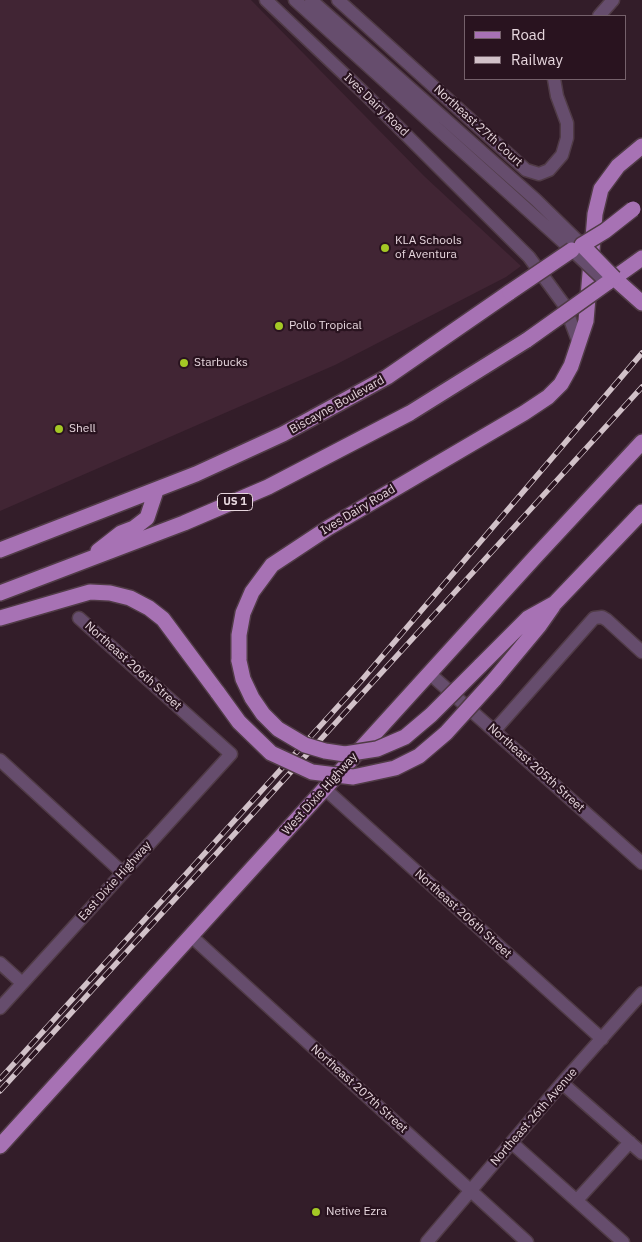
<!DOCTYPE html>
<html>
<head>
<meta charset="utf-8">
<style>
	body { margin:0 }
	#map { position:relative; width:642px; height:1242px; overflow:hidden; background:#331d29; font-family:"IBM Plex Sans",sans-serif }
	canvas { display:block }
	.legend { position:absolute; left:464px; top:15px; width:162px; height:65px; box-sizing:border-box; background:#29131f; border:1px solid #75616b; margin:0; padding:6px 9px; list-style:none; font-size:15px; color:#e6d6dd }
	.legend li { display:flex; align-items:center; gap:10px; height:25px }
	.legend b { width:25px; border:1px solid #75616b }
</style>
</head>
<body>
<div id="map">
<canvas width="642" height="1242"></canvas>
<ul class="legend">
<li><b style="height:6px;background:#a772b4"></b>Road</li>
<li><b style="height:6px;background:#d1c1c8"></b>Railway</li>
</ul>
</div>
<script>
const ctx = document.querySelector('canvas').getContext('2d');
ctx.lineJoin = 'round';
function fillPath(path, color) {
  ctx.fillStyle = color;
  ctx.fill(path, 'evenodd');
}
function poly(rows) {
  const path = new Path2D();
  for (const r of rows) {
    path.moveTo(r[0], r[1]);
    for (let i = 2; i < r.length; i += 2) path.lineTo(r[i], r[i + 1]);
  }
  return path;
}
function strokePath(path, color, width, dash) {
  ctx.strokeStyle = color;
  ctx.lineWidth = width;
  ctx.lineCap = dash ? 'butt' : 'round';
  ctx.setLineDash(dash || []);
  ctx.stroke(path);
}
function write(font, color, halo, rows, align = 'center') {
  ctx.font = font + ' "IBM Plex Sans",sans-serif';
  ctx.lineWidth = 4.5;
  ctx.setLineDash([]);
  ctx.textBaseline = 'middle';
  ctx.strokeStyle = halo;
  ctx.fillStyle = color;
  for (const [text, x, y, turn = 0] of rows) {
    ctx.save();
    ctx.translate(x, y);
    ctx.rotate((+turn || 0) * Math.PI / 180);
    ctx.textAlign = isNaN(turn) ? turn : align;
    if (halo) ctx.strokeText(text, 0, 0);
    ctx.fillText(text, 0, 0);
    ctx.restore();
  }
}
fillPath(poly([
	[0,0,251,0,424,176,521,266,506,277,335,365,0,511]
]), '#412534');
const minor = poly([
	[266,0,363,92,529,257,565,306,578,341],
	[295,0,572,250],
	[311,0,536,200,582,245],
	[338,0,526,170,539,174,549,170,562,155,567,138,567,123,557,96,554,79],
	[599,16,613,0],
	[429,673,642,863],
	[494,731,594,618,602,617,607,620,642,652],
	[0,760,123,873],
	[325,789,602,1039],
	[191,936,527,1242],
	[0,963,22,983],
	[0,1008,231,754,79,618],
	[562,1083,642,1153],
	[512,1143,623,1242],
	[577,1200,630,1142],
	[427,1242,562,1083,642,993]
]);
const major = poly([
	[614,278,642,303],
	[607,283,642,258],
	[0,550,196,474,283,434,387,377,510,292],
	[98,551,121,533,134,528,147,518,156,491],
	[0,593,184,523,268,487,410,413,527,340],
	[0,618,90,592,110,593,130,598,149,608,163,619,218,693],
	[239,661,239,635,243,613,252,592,272,565,328,528,524,413,548,397,561,384,571,366,586,321,595,214,601,189,618,166,642,146],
	[480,666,528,618,555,603,642,512],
	[494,680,539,626,553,606],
	[0,1146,536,556,642,442]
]);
strokePath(minor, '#503b46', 15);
strokePath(major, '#503b46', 18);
strokePath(minor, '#664d6d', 12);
strokePath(major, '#a772b4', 15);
const rail = poly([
	[0,1079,361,681,642,353],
	[0,1091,642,387]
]);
strokePath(rail, '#d1c1c8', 5.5);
strokePath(rail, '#29131f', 4, [11]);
const minorBridge = poly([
	[572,250,607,283]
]);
const majorBridge = poly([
	[614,278,582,245,605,231,633,209],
	[510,292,572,250],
	[527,340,607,283],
	[239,661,243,679,252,698,263,714,278,729,305,745,325,751,345,754,377,749,405,737,431,715,480,666],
	[218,693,239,722,271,753,312,772,353,777,395,768,419,756,446,733,494,680]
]);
strokePath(minorBridge, '#503b46', 15, []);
strokePath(majorBridge, '#503b46', 18, []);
strokePath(minorBridge, '#664d6d', 12);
strokePath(majorBridge, '#a772b4', 15);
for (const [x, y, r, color] of [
	[385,248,5,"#a4c825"],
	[279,326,5,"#a4c825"],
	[184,363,5,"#a4c825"],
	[59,429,5,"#a4c825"],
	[316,1212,5,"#a4c825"]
]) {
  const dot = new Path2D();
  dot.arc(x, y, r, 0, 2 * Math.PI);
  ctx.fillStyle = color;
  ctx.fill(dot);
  strokePath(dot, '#29131f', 2);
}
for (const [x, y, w] of [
	[235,502,35]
]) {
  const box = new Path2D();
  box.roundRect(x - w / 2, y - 8.5, w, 17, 4);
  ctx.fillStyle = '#29131f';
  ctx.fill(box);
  strokePath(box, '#e6d6dd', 1);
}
write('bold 11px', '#e6d6dd', null, [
	["US 1",235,502]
]);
write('12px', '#e6d6dd', '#29131f', [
	["Ives Dairy Road",376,105,44],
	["Northeast 27th Court",478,126,42],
	["Biscayne Boulevard",337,405,-29],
	["Ives Dairy Road",358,510,-31],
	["Northeast 206th Street",133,666,42],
	["Northeast 205th Street",536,768,42],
	["West Dixie Highway",320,794,-48],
	["East Dixie Highway",115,881,-48],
	["Northeast 206th Street",463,914,42],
	["Northeast 207th Street",359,1089,42],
	["Northeast 26th Avenue",534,1117,-49]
]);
write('12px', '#e6d6dd', '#29131f', [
	["KLA Schools",395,241],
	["of Aventura",395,255],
	["Pollo Tropical",289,326],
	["Starbucks",194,363],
	["Shell",69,429],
	["Netive Ezra",326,1212]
], 'left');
</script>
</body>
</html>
